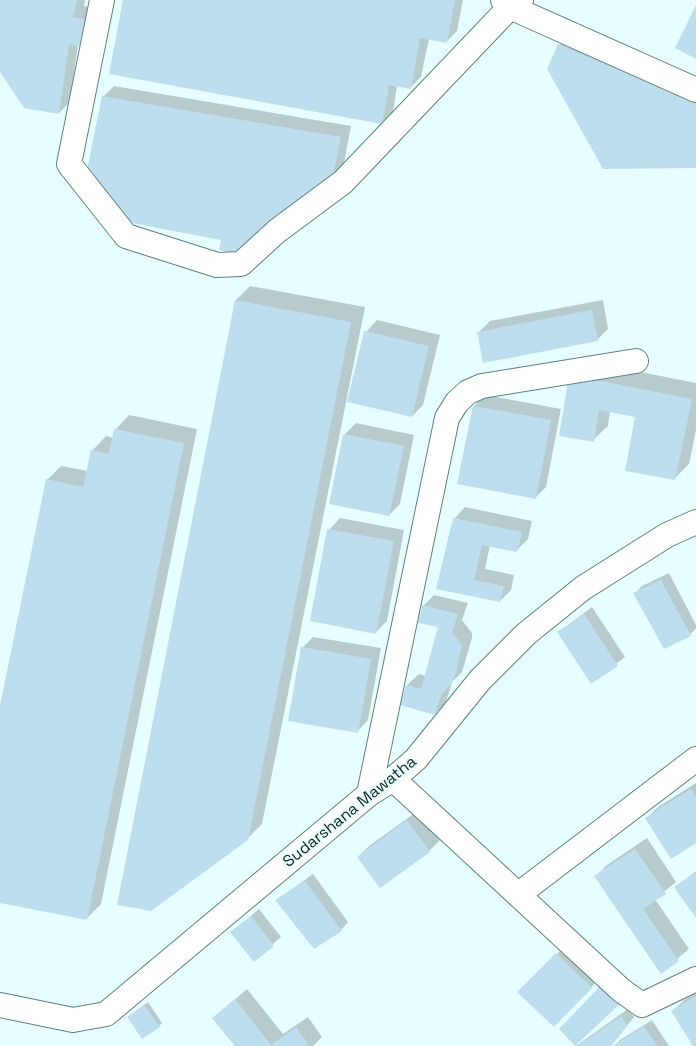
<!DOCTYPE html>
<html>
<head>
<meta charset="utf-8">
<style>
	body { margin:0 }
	canvas { display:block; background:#e6feff }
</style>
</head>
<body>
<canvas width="696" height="1046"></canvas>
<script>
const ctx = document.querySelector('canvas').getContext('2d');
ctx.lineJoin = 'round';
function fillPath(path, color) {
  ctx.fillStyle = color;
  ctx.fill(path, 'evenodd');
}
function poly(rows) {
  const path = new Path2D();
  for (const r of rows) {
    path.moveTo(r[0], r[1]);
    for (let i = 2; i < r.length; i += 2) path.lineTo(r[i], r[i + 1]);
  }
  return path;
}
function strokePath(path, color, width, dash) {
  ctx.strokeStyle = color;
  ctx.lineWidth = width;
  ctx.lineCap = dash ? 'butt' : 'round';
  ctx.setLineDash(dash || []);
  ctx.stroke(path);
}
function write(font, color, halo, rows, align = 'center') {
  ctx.font = font + ' "Space Grotesk",sans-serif';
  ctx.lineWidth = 4;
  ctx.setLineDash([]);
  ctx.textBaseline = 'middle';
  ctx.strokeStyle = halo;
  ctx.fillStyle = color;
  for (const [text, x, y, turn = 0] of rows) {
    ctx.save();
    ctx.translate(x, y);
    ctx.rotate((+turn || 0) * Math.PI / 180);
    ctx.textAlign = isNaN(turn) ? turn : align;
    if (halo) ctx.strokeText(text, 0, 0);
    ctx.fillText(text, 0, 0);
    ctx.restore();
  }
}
fillPath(poly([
	[0,0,85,0,84,6,100,10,78,44,70,102,59,113,0,70],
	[124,0,463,0,457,31,446,42,429,39,421,77,410,88,397,86,393,112,381,123],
	[570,34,696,89,696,167,559,45],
	[114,86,351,126,343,168,243,254,223,239,103,97],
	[250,286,365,307,262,824,247,839,236,300],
	[603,300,608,329,597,340,479,332,490,321],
	[377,320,440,335,423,405,412,416,366,332],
	[585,361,696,383,696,430,689,464,675,478,636,416,610,411,608,426,593,440],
	[485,395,561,409,546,487,535,498,474,406],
	[129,415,197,429,101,904,87,918,0,902,0,712,47,480,61,466,88,471,92,451,106,436,113,438,115,430],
	[356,423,414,435,400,504,389,515,345,434],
	[465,507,532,521,528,539,517,550,490,545,485,569,514,575,511,590,500,601,438,588,454,519],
	[340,518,404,530,387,621,376,632,329,530],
	[669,573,696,625,696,628,690,635,635,593,642,586],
	[434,595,468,603,462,620,472,633,472,638,462,672,452,682,446,702,435,714,402,704,407,685,419,674,426,676,440,627,423,606],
	[592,607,625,657,592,682,559,632],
	[313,637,381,648,368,720,357,732,302,648],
	[696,783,696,842,647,818,658,807],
	[419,810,440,840,429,851,380,886,358,857,369,846],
	[647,838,676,882,655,899,689,949,661,972,595,877,607,865],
	[696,871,696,916,676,887],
	[313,874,348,922,341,930,277,900],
	[259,909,281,937,254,960,232,932],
	[568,943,602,976,554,1026,519,992],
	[247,989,283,1034,308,1017,322,1037,313,1046,237,1046,214,1018],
	[696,993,696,1046,694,1046,673,1011,684,1000],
	[148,1002,162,1023,159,1026,132,1014],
	[628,1009,634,1017,611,1046,576,1046],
	[652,1020,669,1046,614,1046,620,1040]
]), '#0003');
fillPath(poly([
	[0,0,77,0,73,17,89,21,85,47,69,44,59,114,24,108,0,72],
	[123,0,455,0,447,43,420,38,411,89,389,85,382,124,109,74],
	[696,5,696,59,675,48],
	[558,44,696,104,696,168,603,169,547,69],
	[102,96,341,137,332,180,247,242,244,255,219,250,221,240,121,221,86,175],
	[235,300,351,322,248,840,151,911,117,905],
	[592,310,598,341,483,363,477,332],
	[364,331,429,346,412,417,347,402],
	[569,375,692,399,675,480,625,471,635,417,599,410,594,442,559,436],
	[473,406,551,420,536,499,457,484],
	[114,429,184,443,87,920,0,903,0,706,46,479,83,487,91,450,109,454],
	[343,434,404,446,389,516,329,504],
	[453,518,522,532,517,552,482,545,474,580,504,586,500,602,436,589],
	[327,529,394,541,376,634,310,621],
	[661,580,691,636,664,649,633,593],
	[422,605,458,614,452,632,462,645,456,673,451,684,441,695,435,715,400,705,406,685,421,689,438,627,418,623],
	[584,614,618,666,591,684,557,632],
	[301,647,371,659,358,733,288,721],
	[691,789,696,797,696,843,671,859,645,818],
	[407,820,430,852,380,888,357,857],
	[635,849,666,894,643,909,679,961,661,974,594,876],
	[696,872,696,918,674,887],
	[305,881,342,931,314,949,275,900],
	[251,916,274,946,254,962,230,932],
	[556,953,592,988,554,1027,517,992],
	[604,982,623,1001,575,1046,559,1029],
	[696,996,696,1046,693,1046,671,1011],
	[235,999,271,1045,296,1027,309,1046,235,1046,212,1018],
	[144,1005,160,1027,142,1039,127,1017],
	[621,1016,627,1025,611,1046,577,1046],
	[644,1026,657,1046,613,1046]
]), '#bddeef');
const minor = poly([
	[102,0,69,164,126,236,217,265,241,264,277,231,343,182,510,7,521,0],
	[503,0,510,7,696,90],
	[393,779,621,990,642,1005,696,979],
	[369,794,447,418,457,402,468,392,482,386,636,361],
	[519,894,696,759],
	[0,1005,73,1020,106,1014,369,794,393,779,416,759,480,680,526,634,583,588,667,535,696,522]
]);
strokePath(minor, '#5c8283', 26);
strokePath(minor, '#fff', 24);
write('16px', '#152425', '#e6feff', [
	["Sudarshana Mawatha",350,812,-39]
]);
</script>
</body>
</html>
